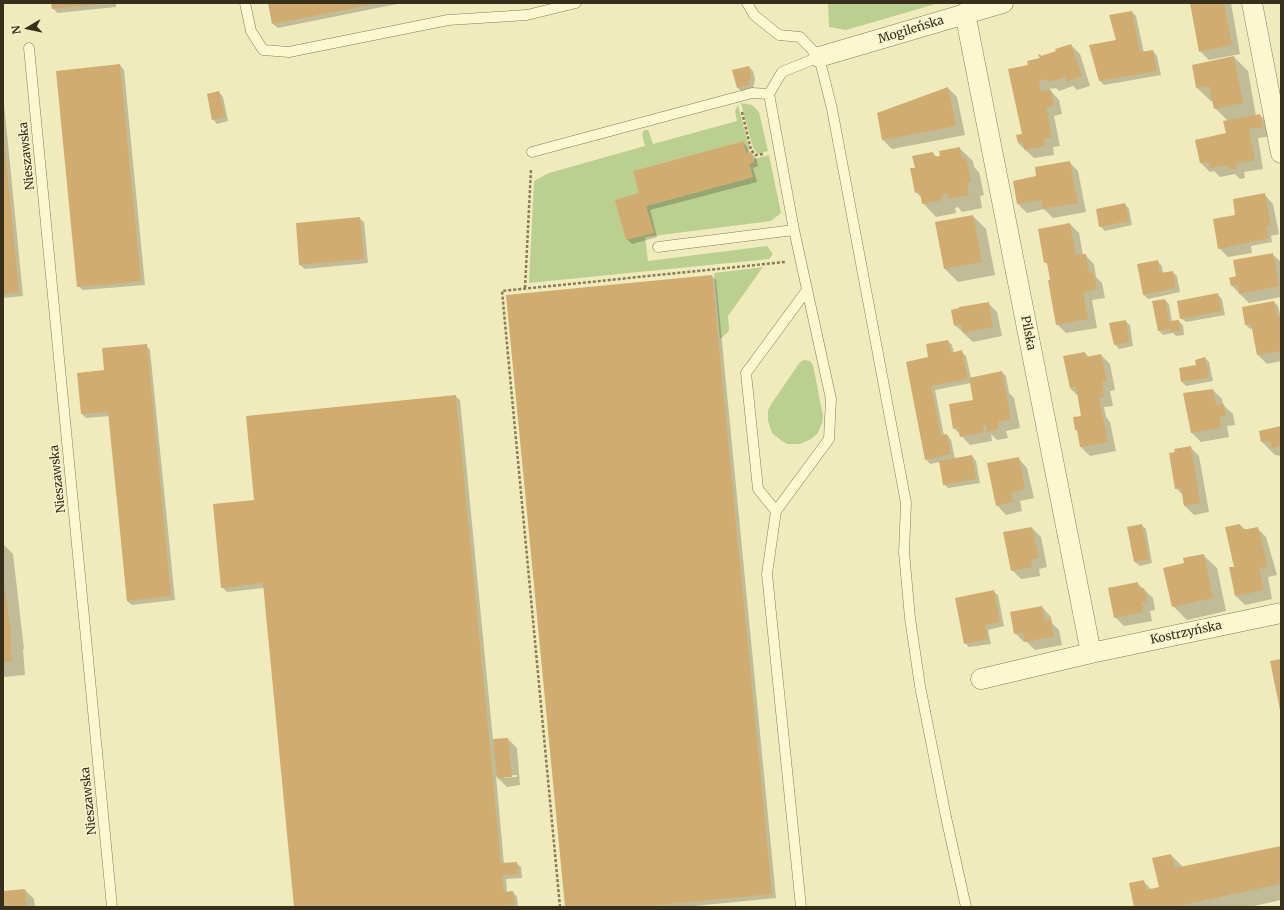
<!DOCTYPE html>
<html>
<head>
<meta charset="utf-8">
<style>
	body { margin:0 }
	#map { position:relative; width:1284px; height:910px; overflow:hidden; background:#f0ebbd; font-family:Merriweather,serif }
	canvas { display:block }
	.frame { position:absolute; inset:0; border:4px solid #372e1b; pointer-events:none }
	.north { position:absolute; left:8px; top:8px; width:40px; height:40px; -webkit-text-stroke:3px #f7f4cd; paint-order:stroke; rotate:261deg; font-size:11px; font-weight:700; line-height:16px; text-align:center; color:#372e1b }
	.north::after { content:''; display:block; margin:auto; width:14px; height:18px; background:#372e1b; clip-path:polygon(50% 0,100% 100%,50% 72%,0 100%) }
</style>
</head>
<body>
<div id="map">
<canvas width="1284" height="910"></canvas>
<div class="frame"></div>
<div class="north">N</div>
</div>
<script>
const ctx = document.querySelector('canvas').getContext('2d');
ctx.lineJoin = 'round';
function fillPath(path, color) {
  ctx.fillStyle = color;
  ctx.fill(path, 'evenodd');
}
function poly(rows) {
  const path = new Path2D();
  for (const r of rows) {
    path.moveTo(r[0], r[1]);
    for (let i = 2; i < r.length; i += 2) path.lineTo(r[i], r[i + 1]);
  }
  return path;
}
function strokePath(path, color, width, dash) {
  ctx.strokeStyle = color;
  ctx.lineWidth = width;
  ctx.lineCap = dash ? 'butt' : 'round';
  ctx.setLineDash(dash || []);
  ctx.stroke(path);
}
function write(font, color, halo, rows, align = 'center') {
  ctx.font = font + ' Merriweather,serif';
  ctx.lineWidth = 3;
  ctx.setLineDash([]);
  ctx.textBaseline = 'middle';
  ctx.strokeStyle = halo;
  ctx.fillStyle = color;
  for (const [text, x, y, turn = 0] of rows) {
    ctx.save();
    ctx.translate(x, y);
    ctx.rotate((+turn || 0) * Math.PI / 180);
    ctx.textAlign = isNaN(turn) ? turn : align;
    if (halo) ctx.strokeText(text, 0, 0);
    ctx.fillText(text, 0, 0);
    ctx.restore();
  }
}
fillPath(poly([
	[828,3,939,3,846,30,829,27],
	[741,103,752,105,759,112,768,151,758,154,753,148],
	[738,105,750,152,746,153,743,141,634,171,654,232,646,206,753,177,749,164,754,162,754,159,769,155,781,213,771,221,645,237,648,261,767,246,773,254,769,259,529,283,534,181,549,173,645,146,642,134,644,130,648,130,649,132,653,144,737,121,735,111],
	[763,267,728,316,729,329,728,332,720,339,714,273],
	[804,360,810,361,813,365,823,416,822,423,818,433,811,439,800,444,787,444,782,441,772,433,768,421,768,410,772,403,800,362]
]), '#bbcf90');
fillPath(poly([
	[52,3,116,3,116,7,57,13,53,8],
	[269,3,402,3,278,28,273,24],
	[1191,3,1231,3,1240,54,1209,60,1200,51],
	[1132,12,1136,16,1144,53,1153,51,1157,56,1161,75,1104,85,1100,81,1117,41],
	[1071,45,1080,54,1090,86,1077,90,1073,86,1059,91,1056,88,1049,89,1059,100,1062,114,1054,116,1060,146,1053,147,1054,155,1034,158,1018,143,1023,135,1029,66,1041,59,1040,55,1042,57],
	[1234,57,1248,71,1256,116,1260,115,1269,124,1272,136,1258,138,1263,169,1244,172,1245,178,1240,179,1235,174,1220,177,1214,171,1210,172,1201,163,1196,140,1227,134,1228,121,1215,108,1213,101,1211,101,1197,88],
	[120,65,124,70,145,285,83,290,78,286],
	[749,67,753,71,755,79,753,89,742,92,737,87],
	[948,88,957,97,965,135,892,149,883,140],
	[219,92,223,97,228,121,217,124,213,119],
	[3,93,23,296,3,298],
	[743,142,747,147,749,154,751,153,756,158,758,166,753,168,757,182,650,210,657,237,632,244,627,239,640,194],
	[959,148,973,161,974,167,979,172,984,195,980,196,982,208,962,212,958,207,955,208,956,213,936,217,923,203,922,198,916,192,916,168,933,153,938,158],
	[1069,162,1078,171,1086,212,1053,218,1044,209,1027,213,1018,204,1038,177],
	[1264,194,1273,204,1279,234,1271,236,1272,242,1251,246,1252,253,1228,257,1219,248,1237,216],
	[1125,204,1129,209,1132,225,1105,231,1100,226],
	[973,216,986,229,995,275,958,282,945,269],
	[359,218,364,222,368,263,305,269,300,265],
	[1070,224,1079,233,1083,255,1085,255,1094,264,1096,277,1102,283,1105,298,1092,300,1097,328,1066,333,1057,324,1048,265,1045,262],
	[1272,254,1281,262,1281,297,1249,303,1232,286,1237,277],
	[1158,262,1162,266,1163,274,1172,272,1177,276,1180,292,1148,299,1144,295],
	[712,276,716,280,776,898,685,907,566,907],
	[1218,295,1222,299,1225,315,1186,322,1181,318],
	[1165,300,1169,304,1172,322,1178,321,1183,325,1184,335,1176,336,1173,333,1163,335,1159,331,1153,302],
	[1274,302,1278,306,1281,318,1281,361,1267,364,1258,355,1253,328,1250,329,1246,325],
	[988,303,997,312,1002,336,973,342,955,325],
	[1125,321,1130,325,1133,346,1119,349,1115,344],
	[948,341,952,345,954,353,962,352,966,356,971,378,1002,372,1006,376,1009,393,1014,398,1020,428,1006,431,1008,438,997,440,991,434,992,441,970,445,954,428,974,400,971,383,935,390,944,436,947,435,951,440,955,459,972,456,976,461,980,483,948,488,944,484,940,462,930,464,926,459,930,358],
	[146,345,150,350,175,600,132,605,127,601,110,416,86,418,82,414,106,371],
	[1085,353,1089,357,1101,355,1110,364,1115,390,1110,391,1113,406,1104,407,1106,417,1110,422,1116,451,1090,456,1081,447,1078,432,1076,430,1082,416,1078,396,1070,388],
	[1205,358,1209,362,1213,381,1186,386,1182,382,1180,369,1197,366],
	[1213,390,1222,399,1223,405,1233,414,1235,425,1227,426,1229,437,1201,442,1192,433],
	[455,396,460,400,493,740,508,739,517,748,520,785,507,787,496,776,504,864,516,863,521,867,522,878,506,879,507,893,513,892,517,897,518,907,295,907,264,588,227,592,222,587,255,501],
	[517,775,517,777,504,778,504,776],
	[1281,427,1281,456,1275,455,1262,442],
	[1190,447,1199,456,1209,512,1194,515,1184,505,1183,495,1176,488,1176,453],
	[1018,458,1027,468,1034,498,1020,501,1022,511,1006,515,997,505],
	[1141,525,1146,529,1152,563,1140,566,1135,562],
	[1240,525,1246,530,1257,528,1266,537,1277,575,1268,577,1272,599,1245,605,1236,596,1236,567],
	[1032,528,1041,537,1047,567,1039,569,1040,576,1021,579,1012,570],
	[3,544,13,554,24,649,23,649,25,675,3,677],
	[1203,555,1217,568,1226,611,1187,620,1173,606,1185,564],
	[1137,583,1153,598,1155,610,1150,611,1152,621,1124,626,1115,617],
	[993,591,998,595,1004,626,988,630,991,644,969,647,965,643],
	[1042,607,1051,617,1052,623,1059,630,1062,645,1035,650,1027,642,1024,642,1015,633],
	[1281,847,1281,900,1250,907,1135,907,1143,881,1152,890,1160,888,1171,855,1183,867],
	[25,890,34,899,35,907,3,907,3,892]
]), '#0003');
fillPath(poly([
	[51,3,99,3,99,4,52,9],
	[268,3,374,3,374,4,272,24],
	[1190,3,1224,3,1232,45,1199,52],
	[1132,11,1140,52,1153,50,1157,71,1099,81,1089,45,1116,40,1109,15],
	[1071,44,1082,76,1067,82,1065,77,1049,82,1048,79,1039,81,1041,92,1051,90,1054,106,1046,107,1052,137,1044,138,1045,146,1024,150,1023,142,1018,143,1016,135,1022,134,1008,69,1028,65,1027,61,1040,58,1038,55,1040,54,1041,56,1056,51,1055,49],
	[1234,56,1243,103,1214,109,1209,86,1196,88,1192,65],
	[120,64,141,281,77,287,56,71],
	[749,66,751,74,749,85,737,88,732,70],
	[948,87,956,126,882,140,877,113],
	[219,91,225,117,212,120,207,94],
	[1260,114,1263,127,1249,129,1255,160,1236,164,1237,169,1230,170,1228,165,1210,168,1209,162,1200,163,1195,140,1226,133,1223,121],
	[3,138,4,138,19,292,3,294],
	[743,141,746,153,752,152,754,162,749,164,753,177,646,206,654,233,626,240,615,200,639,193,633,171],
	[960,147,962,159,966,158,969,170,971,182,967,183,969,195,948,199,947,193,942,194,942,200,922,204,920,192,915,193,910,168,915,168,912,156,933,152,934,157,940,156,939,151],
	[1070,161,1078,203,1043,209,1041,200,1017,204,1013,181,1036,176,1035,167],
	[1265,193,1271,225,1266,226,1269,238,1218,249,1213,219,1235,215,1233,199],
	[1125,203,1129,221,1099,227,1096,209],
	[973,215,982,262,944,269,935,222],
	[360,217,364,259,299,265,296,223],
	[1070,223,1076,255,1086,254,1089,273,1093,272,1097,289,1083,292,1088,319,1056,325,1048,280,1050,280,1047,262,1044,263,1038,229],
	[1273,253,1279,286,1239,294,1238,285,1231,286,1229,278,1236,276,1233,260],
	[1158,260,1160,273,1173,271,1176,288,1143,295,1137,264],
	[712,275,772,894,639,907,565,907,506,295],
	[1218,293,1222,311,1180,319,1177,301],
	[1165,299,1169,321,1179,320,1180,331,1171,332,1170,329,1158,331,1152,301],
	[1274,301,1278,317,1281,317,1281,351,1257,355,1251,324,1245,325,1242,307],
	[989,302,993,327,963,333,961,324,954,326,951,310,959,308,959,307],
	[1126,320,1129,342,1114,345,1109,323],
	[948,340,951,353,962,350,968,379,931,386,941,435,947,434,951,454,925,460,906,362,928,357,926,344],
	[147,344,171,596,127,601,108,412,81,414,77,373,104,370,102,348],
	[1085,352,1086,357,1101,354,1107,381,1102,382,1104,397,1099,398,1108,442,1080,447,1077,430,1075,430,1073,417,1081,416,1076,387,1070,388,1063,356],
	[1205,357,1209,377,1181,382,1179,368,1196,365,1195,360],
	[1002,371,1011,419,998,422,999,429,987,432,986,424,982,425,984,432,960,437,958,427,953,429,949,404,973,400,969,378],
	[1213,389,1216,405,1224,404,1226,416,1219,417,1221,428,1191,433,1183,393],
	[456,395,501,863,517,862,518,874,502,875,504,892,513,891,515,904,505,905,505,907,294,907,263,583,221,588,213,504,254,500,246,416],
	[1281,426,1281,446,1272,448,1270,441,1261,442,1259,431],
	[1191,446,1200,503,1184,506,1181,488,1175,489,1169,453,1175,452,1174,449],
	[972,455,976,479,943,485,939,461],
	[1019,457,1025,489,1011,492,1013,502,996,506,987,463],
	[1142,524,1149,559,1134,562,1127,527],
	[1240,524,1242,530,1258,527,1268,567,1259,568,1264,590,1235,596,1229,567,1234,567,1225,527],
	[1032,527,1039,558,1031,560,1032,567,1011,571,1003,532],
	[1204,554,1213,598,1172,607,1163,568,1184,563,1183,558],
	[3,573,11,635,10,635,12,661,3,662],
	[1138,582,1139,589,1144,588,1147,601,1142,602,1143,612,1114,618,1108,588],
	[994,590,1000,622,985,625,988,639,964,644,955,598],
	[1042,606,1045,621,1051,620,1054,636,1025,642,1023,632,1014,634,1010,612],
	[1281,659,1281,710,1280,710,1270,661],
	[508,738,512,777,497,778,493,739],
	[1281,846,1281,884,1173,907,1134,907,1129,883,1144,880,1146,890,1159,887,1152,858,1171,854,1175,868],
	[25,889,27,907,3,907,3,891]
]), '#d1ac70');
const service = poly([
	[245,3,251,31,263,50,289,52,448,20,527,15,576,3],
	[747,3,754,15,779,35,800,37,819,57,832,109,906,503,904,552,910,618,920,686,946,817,966,907],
	[29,48,112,907],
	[532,152,752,93,769,94],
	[658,247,794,230],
	[776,511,758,489,746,373,807,290],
	[801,907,767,574,776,511,829,439,831,399,794,230,769,94,782,72,819,57]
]);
const minor = poly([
	[1252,3,1281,153],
	[965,13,1091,653],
	[819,57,1003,3],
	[981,679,1091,653,1281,613]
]);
strokePath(service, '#897b55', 11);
strokePath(minor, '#897b55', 21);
strokePath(poly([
	[742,112,751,150,756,155,763,154],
	[525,288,531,169],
	[560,907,502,291,785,262]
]), '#897b55', 2.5, [3, 2]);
strokePath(service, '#fbf7d0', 10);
strokePath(minor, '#fbf7d0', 20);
write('12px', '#372e1b', '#f7f4cd', [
	["Mogileńska",911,30,-17],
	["Nieszawska",27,156,-96],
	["Pilska",1028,333,79],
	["Nieszawska",58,479,-96],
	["Kostrzyńska",1186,633,-12],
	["Nieszawska",89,801,-96]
]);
</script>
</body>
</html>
